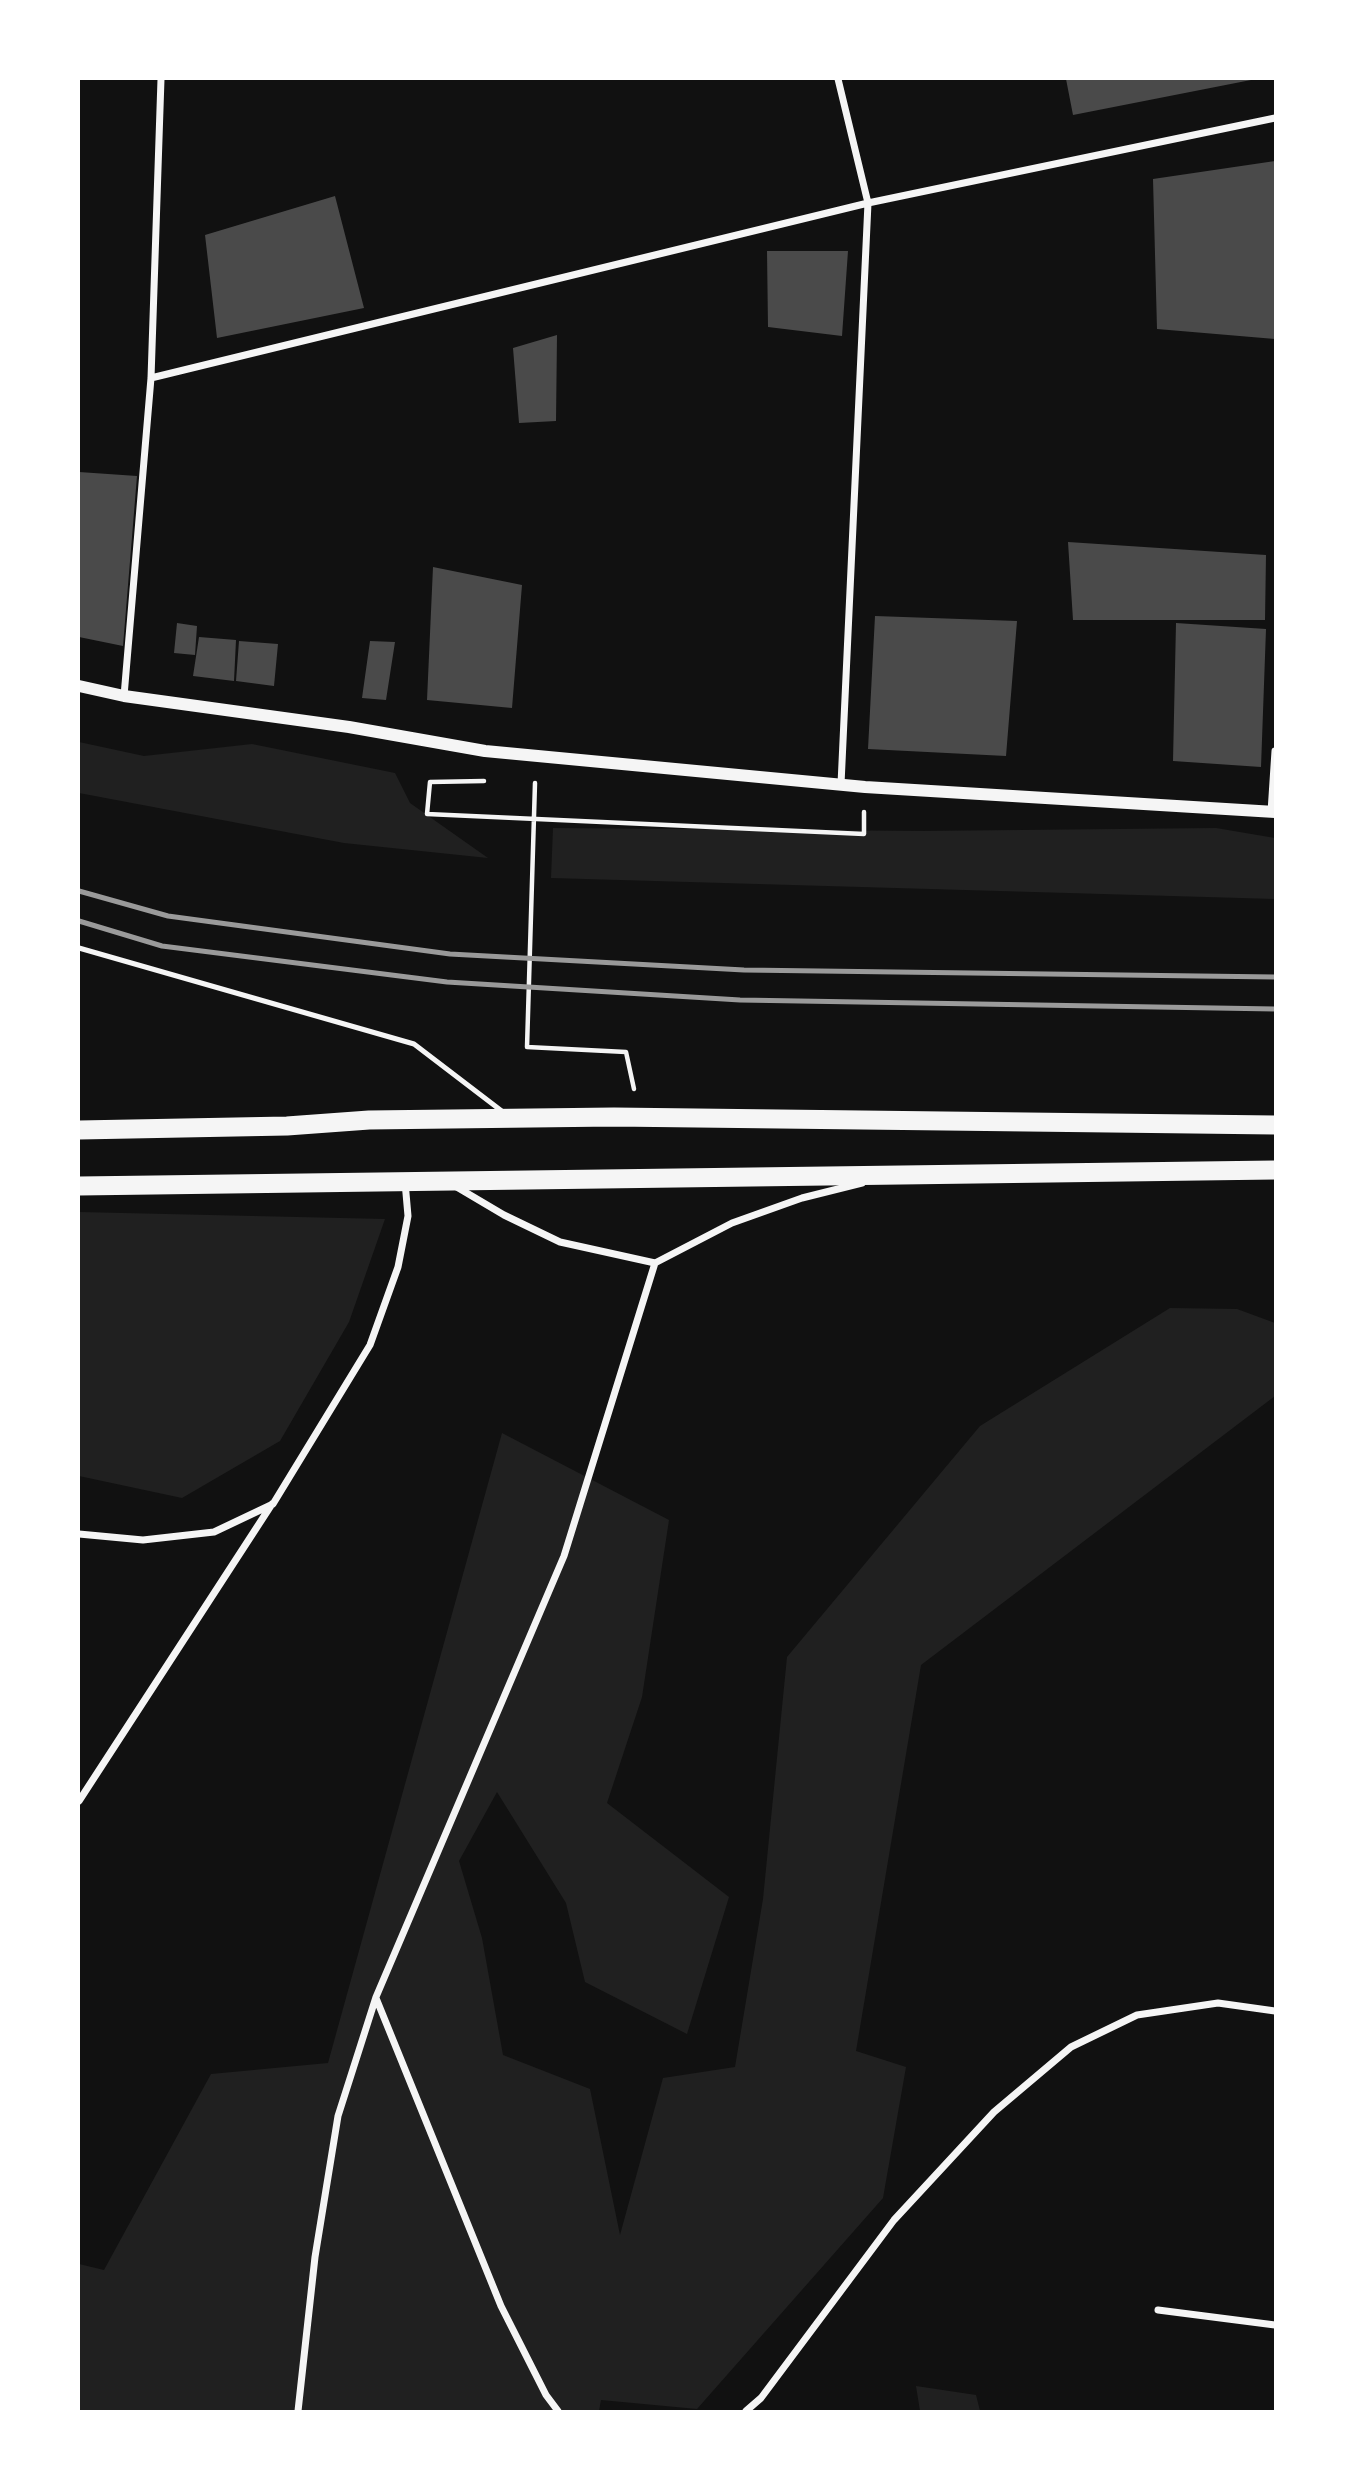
<!DOCTYPE html>
<html>
<head>
<meta charset="utf-8">
<style>
	body { margin:0 }
	#map { position:relative; width:1354px; height:2490px; overflow:hidden; background:#111; font-family:Commissioner,sans-serif }
	canvas { display:block }
	.frame { position:absolute; inset:0; border:80px solid #fff; pointer-events:none }
</style>
</head>
<body>
<div id="map">
<canvas width="1354" height="2490"></canvas>
<div class="frame"></div>
</div>
<script>
const ctx = document.querySelector('canvas').getContext('2d');
ctx.lineJoin = 'round';
function fillPath(path, color) {
  ctx.fillStyle = color;
  ctx.fill(path, 'evenodd');
}
function poly(rows) {
  const path = new Path2D();
  for (const r of rows) {
    path.moveTo(r[0], r[1]);
    for (let i = 2; i < r.length; i += 2) path.lineTo(r[i], r[i + 1]);
  }
  return path;
}
function strokePath(path, color, width, dash) {
  ctx.strokeStyle = color;
  ctx.lineWidth = width;
  ctx.lineCap = dash ? 'butt' : 'round';
  ctx.setLineDash(dash || []);
  ctx.stroke(path);
}
fillPath(poly([
	[79,742,144,756,252,744,395,773,410,803,488,858,344,843,79,793],
	[553,828,922,831,1216,828,1275,838,1275,899,551,878],
	[79,1212,385,1219,349,1322,280,1441,182,1498,79,1476],
	[1170,1308,1237,1309,1275,1323,1275,1396,921,1665,856,2051,906,2067,883,2198,697,2409,601,2400,599,2411,79,2411,79,2264,104,2270,211,2074,328,2063,502,1433,669,1520,642,1697,607,1803,729,1897,687,2034,585,1982,566,1903,497,1792,459,1861,482,1938,503,2055,590,2089,620,2235,663,2078,735,2067,763,1899,787,1657,980,1426],
	[916,2386,976,2395,980,2411,920,2411]
]), '#202020');
fillPath(poly([
	[1066,79,1251,79,1251,80,1073,115],
	[1275,161,1275,339,1157,329,1153,179],
	[335,196,364,308,217,338,205,235],
	[767,251,848,251,842,336,768,327],
	[557,335,556,421,519,423,513,348],
	[79,472,137,476,123,646,79,637],
	[1068,542,1266,555,1265,620,1073,620],
	[433,567,522,585,512,708,427,700],
	[875,616,1017,621,1006,756,868,749],
	[177,623,197,626,195,655,174,653],
	[1176,623,1266,629,1261,767,1173,761],
	[199,637,236,640,234,681,193,676],
	[239,641,278,644,274,686,236,681],
	[370,641,395,642,386,700,362,698]
]), '#4a4a4a');
strokePath(poly([
	[484,781,430,782,427,814,864,834,864,812],
	[535,783,527,1047,626,1052,634,1089]
]), '#f5f5f5', 4.5);
strokePath(poly([
	[79,948,414,1044,503,1112]
]), '#f5f5f5', 5);
strokePath(poly([
	[838,79,868,203,841,784],
	[151,378,868,203,1275,118],
	[124,696,151,378,161,79],
	[1271,812,1275,751],
	[455,1186,504,1215,560,1242,655,1263,732,1223,802,1198,862,1183],
	[79,1534,143,1540,214,1532,273,1504,370,1345,398,1267,408,1216,405,1182],
	[79,1801,272,1504],
	[376,1998,501,2306,546,2395,558,2411],
	[1158,2310,1275,2325],
	[298,2411,315,2257,338,2116,376,1997,564,1556,655,1263],
	[746,2411,761,2398,894,2220,994,2112,1071,2047,1137,2015,1218,2003,1275,2011]
]), '#f5f5f5', 7);
strokePath(poly([
	[79,686,124,696,349,727,485,751,865,787,1275,812]
]), '#f5f5f5', 12);
strokePath(poly([
	[79,1130,287,1126,369,1120,614,1117,1275,1125],
	[79,1186,1275,1170]
]), '#f5f5f5', 19);
strokePath(poly([
	[79,891,168,916,450,954,744,970,1275,977],
	[79,921,162,946,447,982,740,1000,1275,1009]
]), '#9a9a9a', 5);
</script>
</body>
</html>
